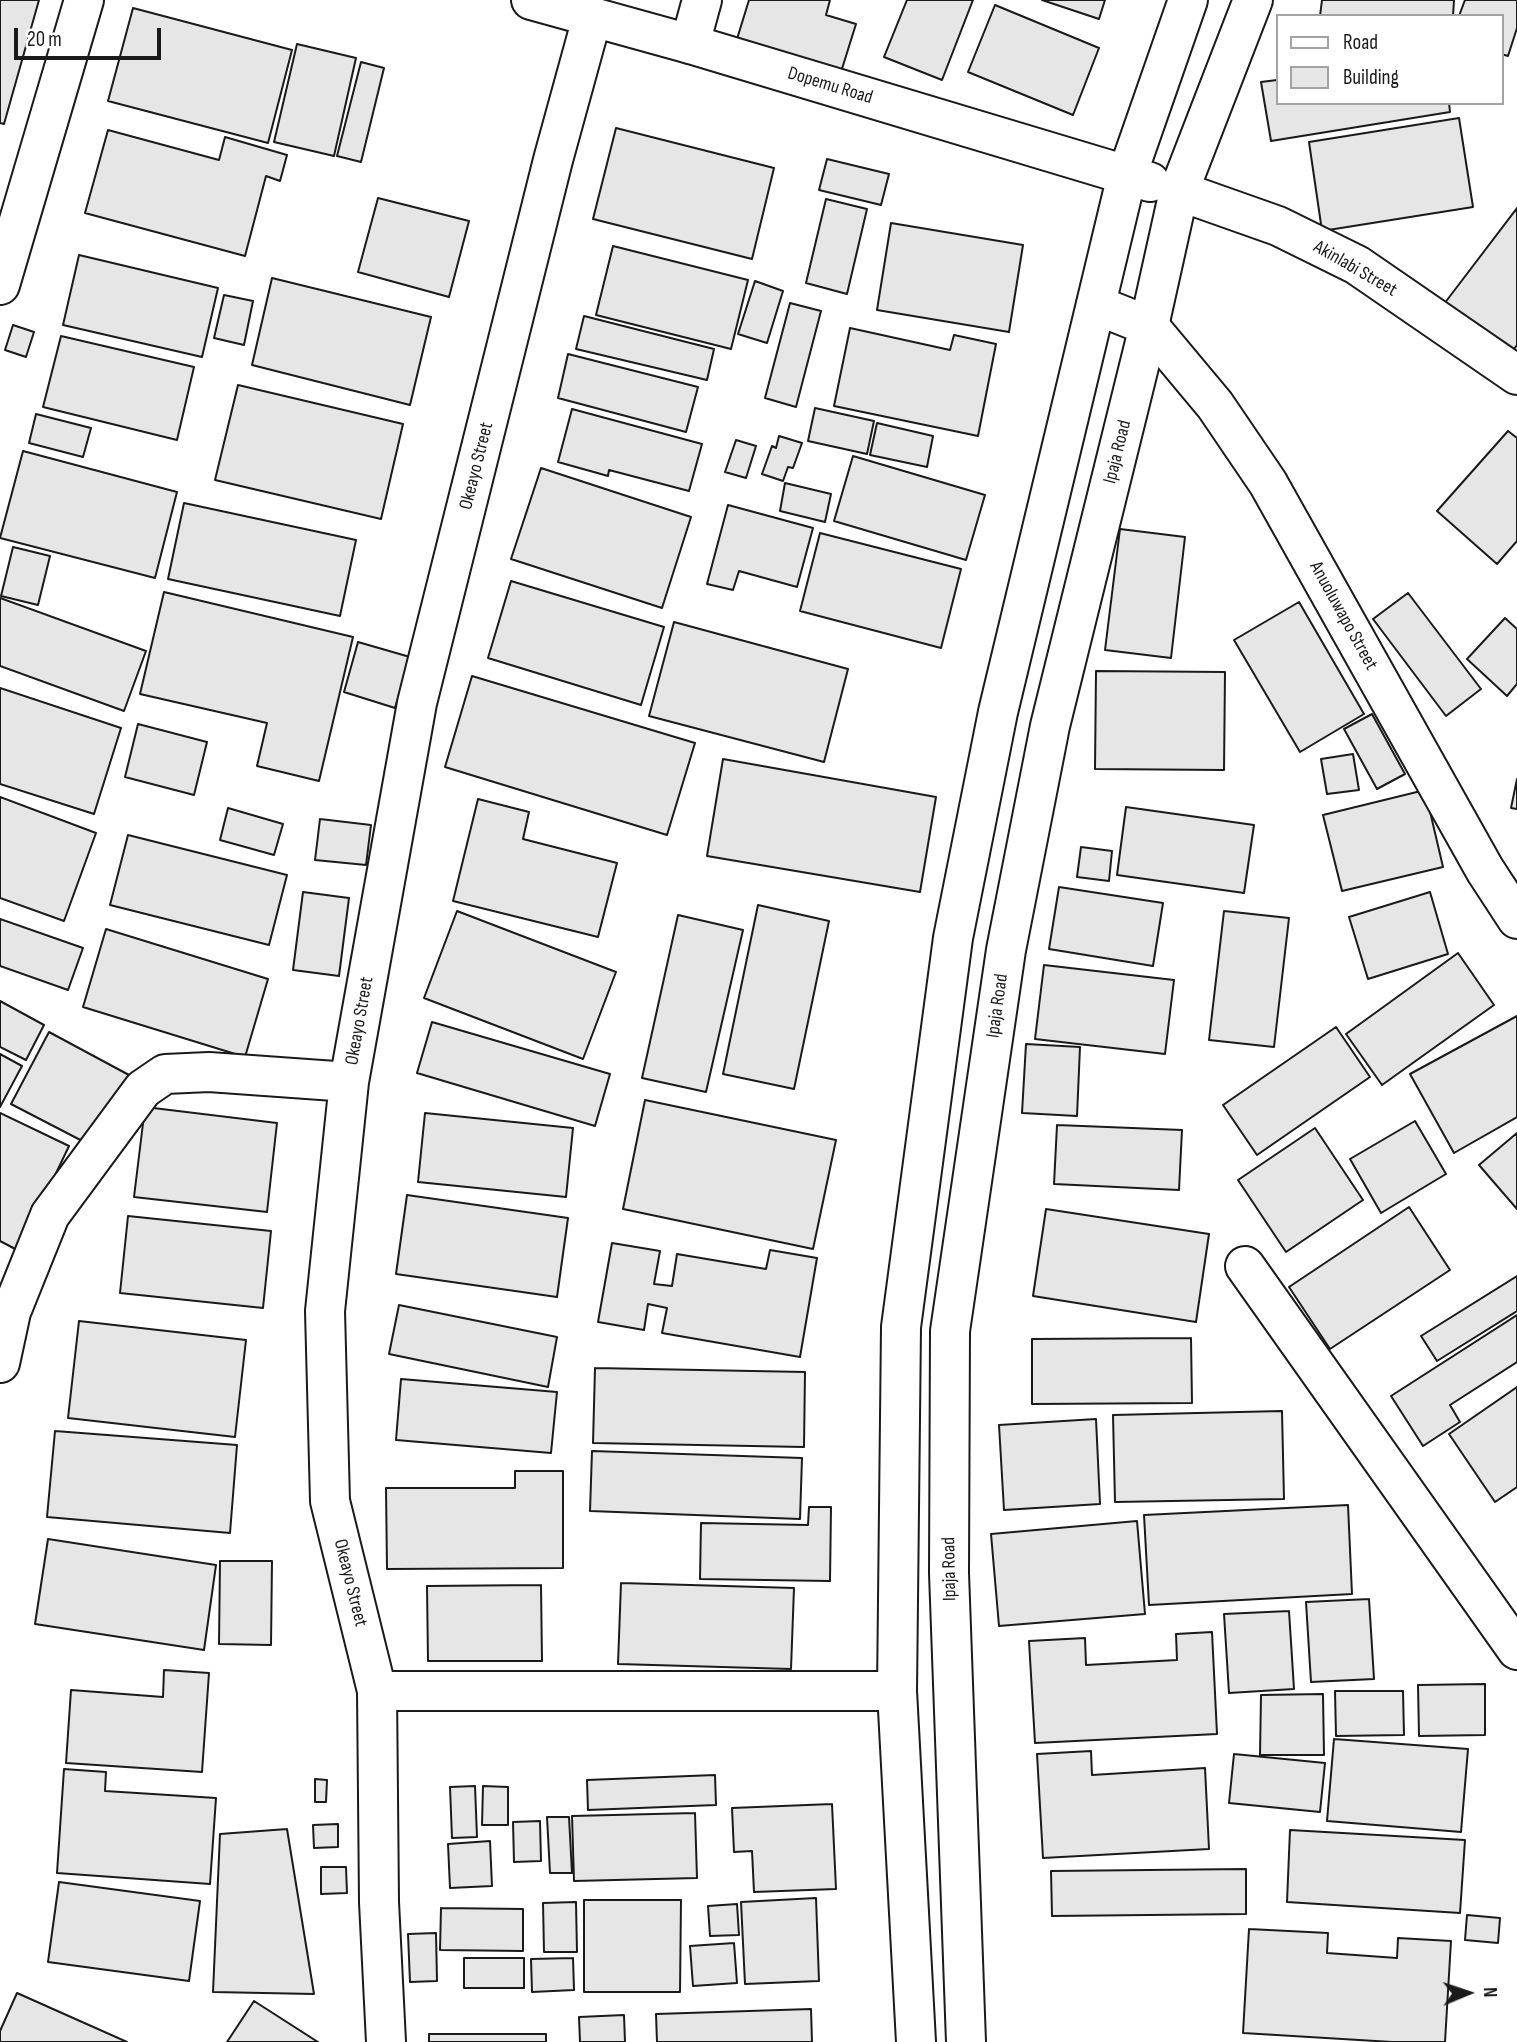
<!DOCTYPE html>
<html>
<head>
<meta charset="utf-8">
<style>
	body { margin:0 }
	#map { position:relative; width:1517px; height:2042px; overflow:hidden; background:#fff; font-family:"Sofia Sans Condensed",sans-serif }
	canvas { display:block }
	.legend { position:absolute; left:1276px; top:14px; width:228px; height:91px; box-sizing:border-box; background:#fff; border:2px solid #a3a3a3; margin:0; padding:9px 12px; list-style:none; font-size:21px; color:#1a1a1a }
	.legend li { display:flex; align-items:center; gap:14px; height:35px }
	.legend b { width:35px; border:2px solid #a3a3a3 }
	.north { position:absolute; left:1433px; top:1958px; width:70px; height:70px; -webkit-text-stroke:5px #fff; paint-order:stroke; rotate:88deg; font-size:19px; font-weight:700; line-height:28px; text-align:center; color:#1a1a1a }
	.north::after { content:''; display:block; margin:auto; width:24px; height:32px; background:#1a1a1a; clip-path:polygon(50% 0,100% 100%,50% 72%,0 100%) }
	.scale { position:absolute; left:14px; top:28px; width:147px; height:32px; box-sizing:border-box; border:4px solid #1a1a1a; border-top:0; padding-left:9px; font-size:21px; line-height:24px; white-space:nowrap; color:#1a1a1a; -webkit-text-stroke:5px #fff; paint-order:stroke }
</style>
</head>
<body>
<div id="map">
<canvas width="1517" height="2042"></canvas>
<ul class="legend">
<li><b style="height:9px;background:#fff"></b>Road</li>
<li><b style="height:19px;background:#e6e6e6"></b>Building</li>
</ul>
<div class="north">N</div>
<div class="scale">20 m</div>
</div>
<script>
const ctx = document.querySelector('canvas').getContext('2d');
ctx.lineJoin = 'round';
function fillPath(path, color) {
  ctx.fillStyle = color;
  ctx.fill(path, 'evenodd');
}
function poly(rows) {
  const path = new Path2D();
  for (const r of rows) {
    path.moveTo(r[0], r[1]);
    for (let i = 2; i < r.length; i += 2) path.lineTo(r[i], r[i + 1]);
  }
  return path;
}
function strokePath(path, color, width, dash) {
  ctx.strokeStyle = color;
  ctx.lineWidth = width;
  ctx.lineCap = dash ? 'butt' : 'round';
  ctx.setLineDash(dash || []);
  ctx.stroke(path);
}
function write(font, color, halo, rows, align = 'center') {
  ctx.font = font + ' "Sofia Sans Condensed",sans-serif';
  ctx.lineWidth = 5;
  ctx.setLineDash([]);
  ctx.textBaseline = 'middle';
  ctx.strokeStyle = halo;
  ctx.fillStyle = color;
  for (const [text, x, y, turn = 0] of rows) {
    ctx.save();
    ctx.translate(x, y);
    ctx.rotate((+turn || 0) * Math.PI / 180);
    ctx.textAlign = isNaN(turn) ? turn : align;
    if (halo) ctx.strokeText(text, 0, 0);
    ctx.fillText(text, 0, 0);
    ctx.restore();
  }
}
const building = poly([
	[0,0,39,0,4,124,0,123,0,0],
	[749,0,830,0,826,15,856,24,841,72,737,39,749,0],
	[907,0,973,0,942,80,884,57,907,0],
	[1042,0,1105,0,1099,19,1042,0],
	[1322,0,1454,0,1453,16,1320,16,1322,0],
	[1465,0,1517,0,1517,28,1508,56,1501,54,1501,16,1459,16,1465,0],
	[995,5,1099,48,1073,115,968,72,995,5],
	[133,8,292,50,268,143,108,101,133,8],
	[297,44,356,58,334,156,274,142,297,44],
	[361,62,384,68,361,162,337,156,361,62],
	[1277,80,1277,103,1449,103,1450,112,1271,141,1261,82,1277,80],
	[1459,118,1473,207,1322,231,1309,142,1459,118],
	[616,128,774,168,752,259,593,219,616,128],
	[108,130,219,160,225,137,287,155,280,181,266,176,245,256,85,213,108,130],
	[827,159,889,174,881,205,819,190,827,159],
	[378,198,469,221,449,297,358,272,378,198],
	[826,199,867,209,847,294,806,283,826,199],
	[1517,208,1517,345,1510,354,1444,304,1517,208],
	[891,223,1023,245,1009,332,877,310,891,223],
	[613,246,748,280,731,349,596,315,613,246],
	[79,255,218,288,202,357,63,325,79,255],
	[272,278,431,317,410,405,252,365,272,278],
	[755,281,783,291,767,343,738,334,755,281],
	[224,295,253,301,244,345,214,338,224,295],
	[790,303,821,311,796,407,765,398,790,303],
	[584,316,714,349,707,380,576,349,584,316],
	[13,325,34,332,26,357,5,350,13,325],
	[850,328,950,350,954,335,996,344,978,436,834,406,850,328],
	[61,336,194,367,177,440,43,407,61,336],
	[568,354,698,387,686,432,558,398,568,354],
	[238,385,403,424,381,519,215,480,238,385],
	[815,408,874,421,867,454,808,441,815,408],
	[572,409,702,444,689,491,609,470,608,476,558,462,572,409],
	[36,414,91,428,83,457,29,443,36,414],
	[877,423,933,436,927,467,870,455,877,423],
	[1508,431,1517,438,1517,541,1497,564,1437,511,1508,431],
	[779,436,802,443,793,468,788,467,783,481,762,474,772,446,776,448,779,436],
	[736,440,756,446,746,478,725,472,736,440],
	[23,451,177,492,155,578,0,538,23,451],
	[853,456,985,495,966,560,834,521,853,456],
	[541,468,691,517,662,608,511,559,541,468],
	[785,483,831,494,825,522,780,511,785,483],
	[184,503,356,540,340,616,168,579,184,503],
	[728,505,813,528,797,587,739,571,733,590,707,584,728,505],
	[1120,529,1185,537,1171,658,1105,650,1120,529],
	[820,533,961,569,941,648,800,611,820,533],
	[13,547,50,556,38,605,1,596,13,547],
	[511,581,664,627,641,705,488,658,511,581],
	[164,592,353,637,319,781,257,766,267,723,140,694,164,592],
	[1408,593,1481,689,1446,716,1373,619,1408,593],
	[0,598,146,651,124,711,0,666,0,598],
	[1299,602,1364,714,1300,752,1234,640,1299,602],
	[1505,618,1517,629,1517,684,1507,696,1467,659,1505,618],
	[674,622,848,669,824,762,649,716,674,622],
	[358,642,410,657,395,708,344,692,358,642],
	[1096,671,1225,672,1224,770,1095,769,1096,671],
	[472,676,695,743,667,835,445,767,472,676],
	[0,688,121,728,94,814,0,784,0,688],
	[1372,714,1405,774,1377,789,1344,729,1372,714],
	[138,724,207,742,194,795,125,777,138,724],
	[1353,754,1359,790,1327,794,1321,759,1353,754],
	[723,759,936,797,920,892,707,856,723,759],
	[1517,779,1517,809,1511,808,1517,779],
	[1425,790,1443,867,1342,891,1323,815,1425,790],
	[0,797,96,833,64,921,0,898,0,797],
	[478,799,529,812,523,839,617,863,598,937,453,901,478,799],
	[1126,807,1254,825,1244,893,1117,875,1126,807],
	[228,808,283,824,274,855,220,840,228,808],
	[320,819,371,825,366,865,315,860,320,819],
	[128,835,287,875,269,945,110,905,128,835],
	[1081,847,1112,851,1109,881,1077,877,1081,847],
	[1059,887,1163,903,1153,966,1049,949,1059,887],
	[303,892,349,898,339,976,293,970,303,892],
	[1430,892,1448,954,1368,979,1349,917,1430,892],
	[758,905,829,921,794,1089,723,1074,758,905],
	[457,911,616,972,583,1059,424,998,457,911],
	[1224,911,1289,918,1274,1047,1209,1040,1224,911],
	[678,915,743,930,706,1092,642,1078,678,915],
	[0,919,83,948,68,990,0,966,0,919],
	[106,929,268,979,245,1057,83,1007,106,929],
	[1458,953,1494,1005,1382,1085,1346,1034,1458,953],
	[1044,965,1174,980,1165,1054,1035,1039,1044,965],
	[0,1001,44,1025,26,1060,0,1047,0,1001],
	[1517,1016,1517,1117,1454,1153,1410,1074,1517,1016],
	[432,1022,610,1074,595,1126,417,1073,432,1022],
	[1336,1027,1370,1077,1257,1155,1223,1105,1336,1027],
	[49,1032,129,1075,92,1146,11,1104,49,1032],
	[1026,1044,1080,1047,1077,1116,1022,1113,1026,1044],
	[0,1054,22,1066,0,1107,0,1054],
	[645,1100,836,1140,813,1249,623,1209,645,1100],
	[145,1107,277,1123,267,1212,134,1197,145,1107],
	[0,1113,69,1146,19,1251,0,1241,0,1113],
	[425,1113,573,1128,566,1197,418,1182,425,1113],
	[1415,1121,1446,1174,1381,1213,1350,1159,1415,1121],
	[1057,1125,1182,1130,1179,1190,1054,1184,1057,1125],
	[1315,1128,1363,1200,1286,1252,1238,1180,1315,1128],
	[1517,1133,1517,1209,1479,1165,1517,1133],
	[407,1195,568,1218,557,1297,396,1274,407,1195],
	[1409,1207,1450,1270,1330,1349,1289,1287,1409,1207],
	[1046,1209,1209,1234,1196,1322,1033,1296,1046,1209],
	[128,1216,271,1231,263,1308,120,1293,128,1216],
	[612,1243,660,1251,654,1284,672,1286,677,1254,766,1269,770,1250,817,1258,800,1357,662,1333,667,1308,648,1304,644,1330,598,1322,612,1243],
	[1517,1276,1517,1311,1437,1361,1421,1336,1517,1276],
	[399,1305,557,1337,548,1387,389,1354,399,1305],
	[1517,1315,1517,1362,1450,1405,1460,1422,1423,1446,1391,1396,1517,1315],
	[79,1321,246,1340,235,1437,68,1418,79,1321],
	[1191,1338,1192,1403,1032,1404,1032,1339,1191,1338],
	[595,1368,805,1372,804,1447,593,1443,595,1368],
	[401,1379,557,1392,551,1453,396,1440,401,1379],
	[1517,1387,1517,1487,1495,1502,1449,1434,1517,1387],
	[1282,1411,1284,1499,1115,1502,1113,1415,1282,1411],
	[1096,1419,1100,1504,1004,1510,999,1425,1096,1419],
	[55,1431,237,1445,230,1533,47,1517,55,1431],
	[592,1451,802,1458,800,1519,590,1511,592,1451],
	[515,1471,563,1471,563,1568,387,1569,386,1488,515,1488,515,1471],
	[1348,1505,1352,1594,1149,1605,1144,1515,1348,1505],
	[809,1507,831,1507,830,1581,700,1579,701,1523,808,1525,809,1507],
	[1137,1521,1145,1614,999,1626,991,1534,1137,1521],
	[48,1539,216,1565,204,1650,35,1624,48,1539],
	[220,1561,272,1561,271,1645,219,1644,220,1561],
	[621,1583,794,1588,791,1669,618,1664,621,1583],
	[541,1585,542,1661,428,1661,427,1586,541,1585],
	[1369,1599,1374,1679,1311,1682,1306,1602,1369,1599],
	[1289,1611,1294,1689,1229,1693,1224,1614,1289,1611],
	[1212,1632,1217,1734,1035,1743,1029,1641,1085,1638,1086,1665,1177,1660,1176,1634,1212,1632],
	[164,1670,209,1673,202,1772,66,1763,71,1690,163,1697,164,1670],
	[1485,1684,1485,1735,1419,1736,1418,1685,1485,1684],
	[1335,1691,1403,1691,1404,1735,1336,1736,1335,1691],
	[1323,1694,1324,1755,1260,1755,1261,1695,1323,1694],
	[1334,1739,1468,1749,1461,1832,1327,1821,1334,1739],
	[1091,1751,1092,1775,1205,1768,1209,1849,1043,1858,1037,1754,1091,1751],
	[1234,1754,1325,1763,1320,1812,1229,1803,1234,1754],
	[64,1769,106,1772,105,1791,216,1798,210,1884,57,1873,64,1769],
	[715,1775,716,1805,588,1810,587,1780,715,1775],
	[315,1779,327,1780,326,1802,315,1802,315,1779],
	[475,1786,477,1837,452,1838,450,1787,475,1786],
	[483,1786,508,1787,508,1825,482,1825,483,1786],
	[832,1804,836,1889,754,1892,752,1851,734,1852,732,1808,832,1804],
	[695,1813,697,1878,574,1881,572,1816,695,1813],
	[547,1817,569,1817,572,1873,550,1873,547,1817],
	[540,1821,541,1861,514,1862,513,1822,540,1821],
	[338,1824,338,1847,314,1848,313,1825,338,1824],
	[287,1829,314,1994,213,1992,220,1834,287,1829],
	[1290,1830,1465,1840,1460,1913,1287,1902,1290,1830],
	[490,1841,492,1886,450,1888,448,1844,490,1841],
	[321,1867,346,1867,347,1893,321,1894,321,1867],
	[1246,1869,1246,1914,1052,1916,1051,1871,1246,1869],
	[59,1882,200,1901,189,1981,48,1962,59,1882],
	[816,1898,819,1981,745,1984,741,1902,816,1898],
	[584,1900,681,1900,680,1992,584,1992,584,1900],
	[576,1902,577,1952,544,1952,543,1903,576,1902],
	[737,1904,739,1935,710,1936,708,1906,737,1904],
	[441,1908,523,1909,523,1951,440,1950,441,1908],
	[1467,1915,1500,1918,1498,1943,1465,1940,1467,1915],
	[1249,1929,1328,1933,1327,1953,1397,1958,1398,1938,1451,1941,1445,2042,1392,2042,1243,2033,1249,1929],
	[436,1933,437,1981,410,1982,408,1934,436,1933],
	[734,1943,737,1983,693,1986,690,1946,734,1943],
	[464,1958,524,1958,524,1988,464,1988,464,1958],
	[573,1958,574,1990,532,1992,531,1959,573,1958],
	[17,1993,127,2042,0,2042,0,2031,17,1993],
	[254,2001,318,2042,227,2042,254,2001],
	[811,2009,812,2042,657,2042,656,2014,811,2009],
	[624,2015,625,2042,580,2042,579,2017,624,2015],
	[429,2034,546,2034,546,2042,429,2042,429,2034]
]);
fillPath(building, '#e6e6e6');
strokePath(building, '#1a1a1a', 2);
const minor = poly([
	[690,44,702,0],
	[1179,191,1278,226,1357,265,1517,375],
	[0,285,84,0],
	[1096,305,1149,326,1215,405,1268,483,1485,870,1517,919],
	[1245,1266,1517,1650],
	[0,1363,11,1312,50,1215,143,1089,165,1074,209,1072,349,1082],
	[377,1691,897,1691],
	[386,2042,379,1902,377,1691,330,1501,325,1311,349,1082,417,703,553,160,592,18]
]);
const secondary = poly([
	[531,0,690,44,1150,182],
	[916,2042,897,1691,901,1327,953,938,998,712,1127,175,1188,0],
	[966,2042,949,1573,950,1331,1006,950,1050,726,1149,326,1179,191,1253,0]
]);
strokePath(minor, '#1a1a1a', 42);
strokePath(secondary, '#1a1a1a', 42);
strokePath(minor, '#fff', 38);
strokePath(secondary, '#fff', 38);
write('19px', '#1a1a1a', '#fff', [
	["Dopemu Road",830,86,17],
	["Akinlabi Street",1355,269,30],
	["Ipaja Road",1118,452,-76],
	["Okeayo Street",477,466,-76],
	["Anuoluwapo Street",1343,616,61],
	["Ipaja Road",998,1006,-82],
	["Okeayo Street",360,1021,-80],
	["Ipaja Road",950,1569,-91],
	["Okeayo Street",350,1583,76]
]);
</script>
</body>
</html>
